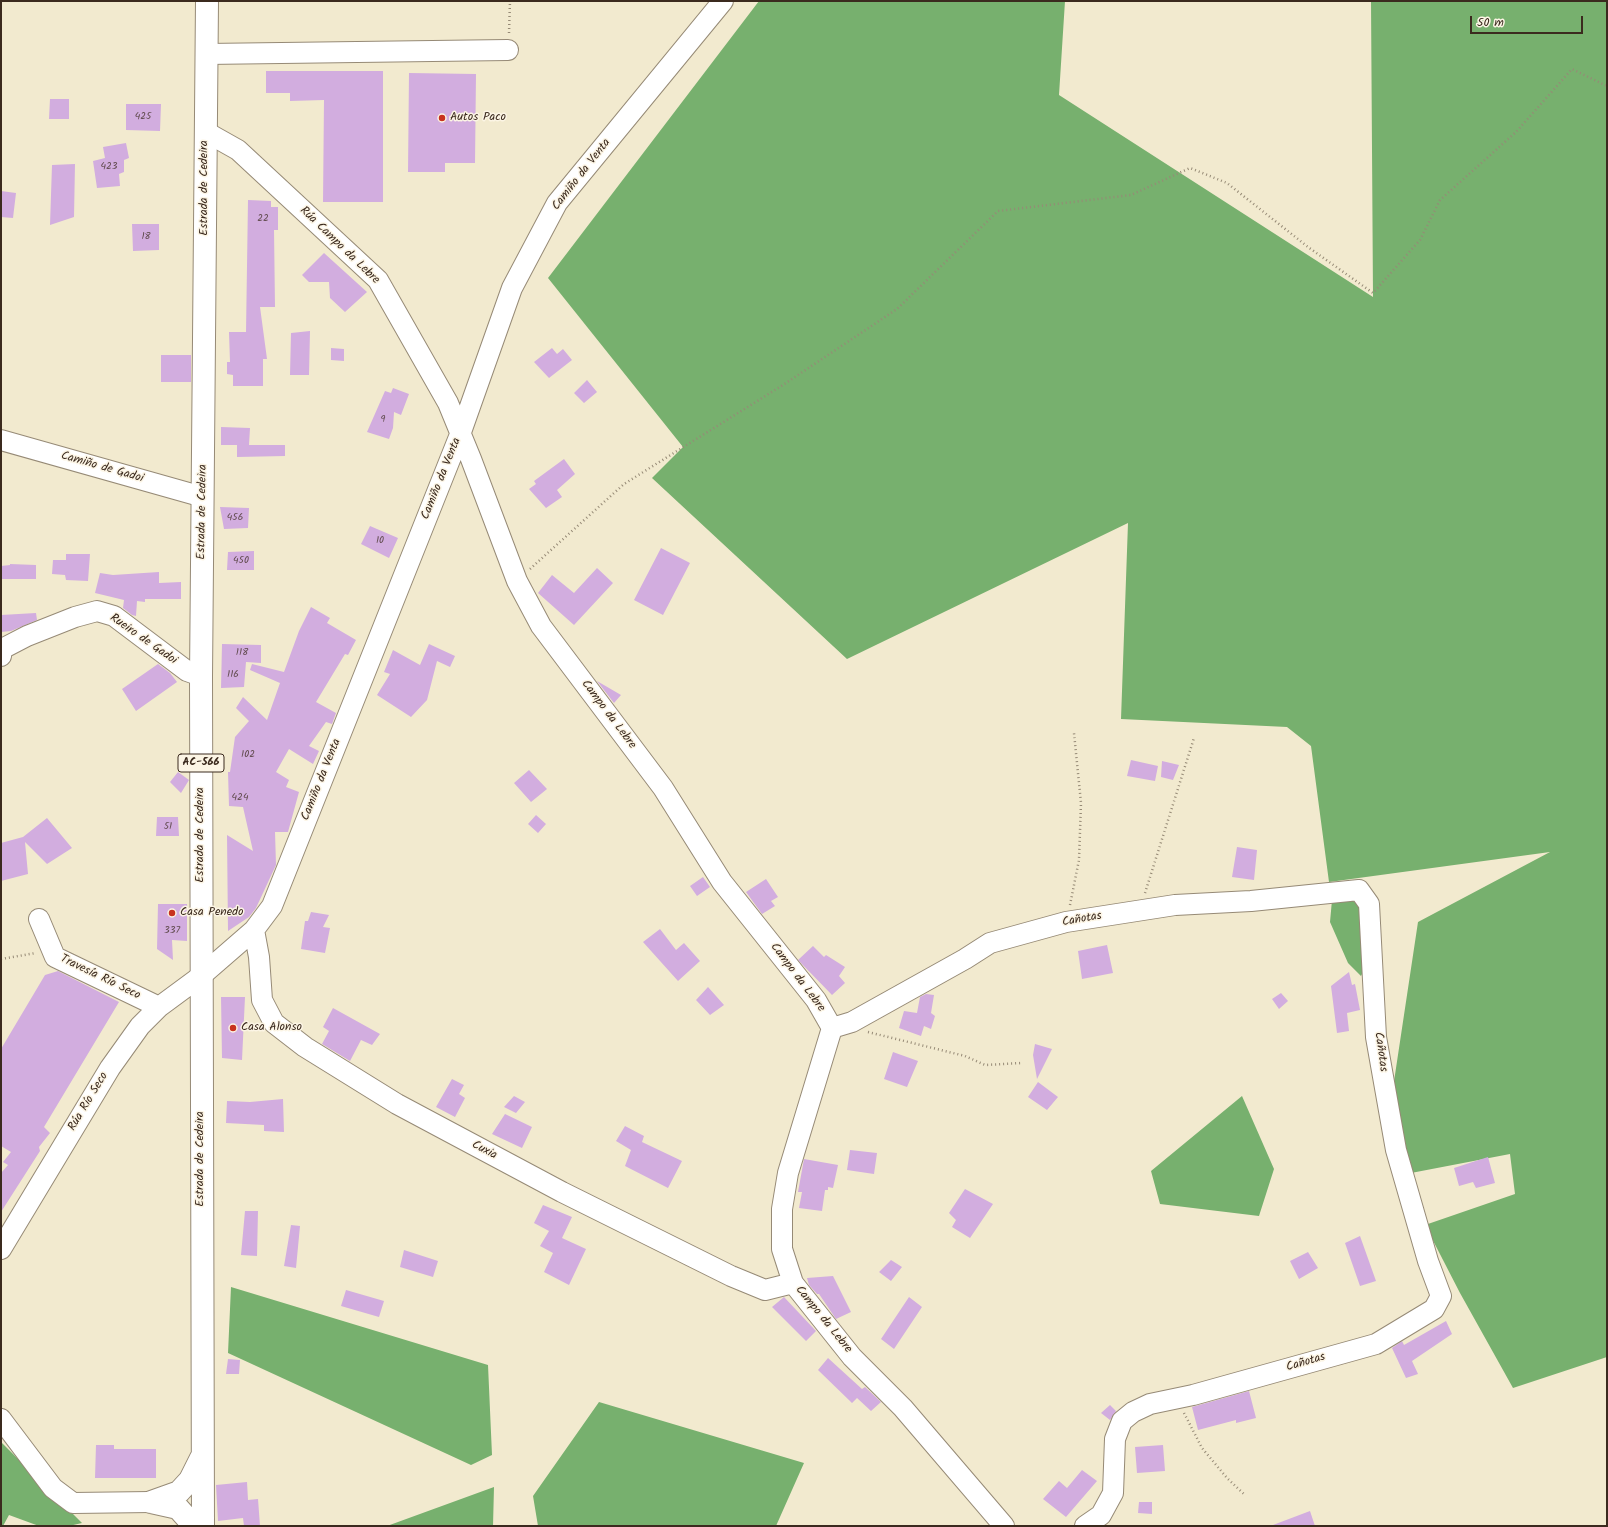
<!DOCTYPE html>
<html>
<head>
<meta charset="utf-8">
<style>
	body { margin:0 }
	#map { position:relative; width:1608px; height:1527px; overflow:hidden; background:#f2eacf; font-family:Kalam,sans-serif }
	canvas { display:block }
	.frame { position:absolute; inset:0; border:2px solid #3b2a1e; pointer-events:none }
	.scale { position:absolute; left:1470px; top:16px; width:113px; height:18px; box-sizing:border-box; border:2px solid #3b2a1e; border-top:0; padding-left:5px; font-size:12px; line-height:14px; white-space:nowrap; color:#3b2a1e; -webkit-text-stroke:3px #fcf5e5; paint-order:stroke }
</style>
</head>
<body>
<div id="map">
<canvas width="1608" height="1527"></canvas>
<div class="frame"></div>
<div class="scale">50 m</div>
</div>
<script>
const ctx = document.querySelector('canvas').getContext('2d');
ctx.lineJoin = 'round';
function fillPath(path, color) {
  ctx.fillStyle = color;
  ctx.fill(path, 'evenodd');
}
function poly(rows) {
  const path = new Path2D();
  for (const r of rows) {
    path.moveTo(r[0], r[1]);
    for (let i = 2; i < r.length; i += 2) path.lineTo(r[i], r[i + 1]);
  }
  return path;
}
function strokePath(path, color, width, dash) {
  ctx.strokeStyle = color;
  ctx.lineWidth = width;
  ctx.lineCap = dash ? 'butt' : 'round';
  ctx.setLineDash(dash || []);
  ctx.stroke(path);
}
function write(font, color, halo, rows, align = 'center') {
  ctx.font = font + ' Kalam,sans-serif';
  ctx.lineWidth = 3;
  ctx.setLineDash([]);
  ctx.textBaseline = 'middle';
  ctx.strokeStyle = halo;
  ctx.fillStyle = color;
  for (const [text, x, y, turn = 0] of rows) {
    ctx.save();
    ctx.translate(x, y);
    ctx.rotate((+turn || 0) * Math.PI / 180);
    ctx.textAlign = isNaN(turn) ? turn : align;
    if (halo) ctx.strokeText(text, 0, 0);
    ctx.fillText(text, 0, 0);
    ctx.restore();
  }
}
fillPath(poly([
	[759,1,1065,1,1059,95,1373,297,1371,1,1607,1,1607,1357,1513,1388,1460,1293,1425,1225,1515,1194,1510,1154,1411,1173,1393,1088,1418,922,1550,852,1329,882,1311,746,1287,727,1121,719,1128,523,847,659,652,478,683,447,548,278],
	[1351,899,1364,910,1368,962,1361,976,1348,963,1330,922,1332,900],
	[1242,1096,1274,1169,1259,1216,1160,1204,1151,1171],
	[231,1287,488,1365,492,1455,471,1465,228,1353],
	[599,1402,804,1463,776,1526,538,1526,533,1496],
	[1,1442,82,1523,69,1526,39,1526,9,1515,3,1526,1,1526],
	[494,1487,493,1526,387,1526]
]), '#77b06e');
fillPath(poly([
	[266,71,383,71,383,202,323,202,324,100,290,101,290,93,266,93],
	[409,73,476,74,475,163,445,163,445,172,408,172],
	[50,99,69,99,69,119,49,119],
	[126,104,161,104,160,131,126,130],
	[126,143,129,158,124,160,124,172,119,174,120,186,97,188,93,161,105,158,103,147],
	[75,164,74,217,50,225,52,165],
	[1,191,16,193,13,218,1,217],
	[248,200,271,201,271,207,278,207,278,230,274,230,275,307,260,307,267,359,263,359,263,386,233,386,233,375,227,374,227,362,230,362,229,332,246,332],
	[132,224,159,224,159,250,133,251],
	[324,253,367,292,345,312,330,298,329,282,309,282,302,275],
	[310,331,309,375,290,375,291,333],
	[331,348,344,349,344,361,331,360],
	[552,348,557,354,563,349,572,360,549,378,534,362],
	[161,355,191,355,191,382,161,382],
	[587,380,597,392,584,403,574,393],
	[393,388,409,394,401,415,394,412,393,428,389,439,367,432,385,391,391,393],
	[221,427,250,428,249,445,285,445,285,456,237,457,237,445,221,445],
	[564,459,575,474,557,490,562,497,546,508,529,489,536,484,534,481],
	[220,507,249,508,248,528,224,529],
	[370,526,398,538,389,558,361,544],
	[661,548,690,563,663,615,634,600],
	[254,551,254,570,227,570,228,552],
	[66,554,90,554,88,581,66,580,65,575,52,574,53,560,66,560],
	[10,564,36,565,36,579,1,579,1,566,10,565],
	[597,568,613,583,574,625,538,593,552,575,574,593],
	[159,572,159,583,181,582,181,599,145,599,145,602,137,601,136,616,132,615,123,608,124,600,95,593,100,573,113,575],
	[311,607,330,618,327,623,356,640,348,655,345,654,316,702,336,713,332,724,326,722,309,746,319,751,313,764,289,749,276,772,289,780,286,787,299,792,288,832,275,832,276,865,256,908,249,917,228,931,227,835,253,851,243,807,229,806,228,772,230,772,235,737,249,721,236,708,243,697,267,720,280,683,250,670,252,664,284,672,299,631],
	[36,613,37,620,11,631,1,632,1,615],
	[222,644,261,645,261,663,246,662,244,687,221,688],
	[429,644,455,656,450,667,437,661,427,700,411,717,377,695,390,674,384,672,393,650,420,665],
	[158,664,170,673,177,682,136,711,122,689],
	[597,681,621,695,614,703],
	[1131,760,1158,766,1155,781,1127,776],
	[1162,761,1179,765,1173,780,1161,777],
	[529,770,547,789,531,802,514,783],
	[178,772,189,780,181,793,170,782],
	[536,815,546,824,538,833,528,824],
	[157,817,178,817,179,836,156,836],
	[47,818,72,848,47,864,25,842,28,874,1,881,1,843,23,837],
	[1237,847,1257,850,1254,880,1232,877],
	[703,877,710,887,697,896,690,886],
	[766,879,778,897,771,901,775,906,762,914,746,892],
	[158,904,187,904,187,941,172,940,173,960,157,949],
	[311,912,329,915,323,927,330,928,325,953,301,949,305,921,308,921],
	[660,929,676,950,684,943,700,961,678,981,643,942],
	[1107,945,1113,973,1082,979,1078,951],
	[813,946,824,957,826,955,845,967,839,976,845,983,832,995,798,960],
	[58,971,119,1002,44,1127,50,1133,39,1147,40,1151,1,1212,1,1173,8,1165,3,1162,11,1152,1,1146,1,1049,45,975],
	[1349,972,1352,985,1355,984,1360,1010,1347,1013,1349,1031,1337,1033,1331,986],
	[708,987,724,1005,710,1015,696,1000],
	[1281,993,1288,1001,1279,1009,1272,999],
	[926,994,934,995,931,1013,935,1016,931,1029,924,1026,921,1036,899,1028,904,1011,917,1013,920,997],
	[221,997,245,997,242,1060,222,1058],
	[333,1008,380,1034,372,1045,361,1040,350,1061,322,1044,329,1031,323,1027],
	[1035,1044,1052,1049,1037,1079,1033,1055],
	[893,1052,918,1061,907,1087,884,1079],
	[452,1079,464,1085,459,1094,465,1098,455,1117,436,1107],
	[1038,1082,1058,1097,1047,1110,1028,1097],
	[514,1096,525,1102,516,1113,504,1107],
	[283,1099,284,1132,264,1131,264,1125,226,1123,227,1101,250,1102],
	[505,1114,532,1127,522,1148,492,1134],
	[625,1126,644,1136,642,1142,682,1161,668,1188,625,1166,631,1150,616,1141],
	[850,1150,877,1153,874,1174,847,1170],
	[1488,1157,1495,1183,1476,1188,1473,1182,1459,1186,1454,1168],
	[804,1159,838,1165,833,1188,828,1187,828,1190,825,1190,822,1211,799,1208,802,1192,798,1192],
	[965,1189,993,1204,970,1238,952,1227,956,1220,949,1213],
	[543,1205,572,1217,562,1238,586,1249,569,1285,544,1272,553,1253,540,1246,549,1231,534,1223],
	[245,1211,258,1211,257,1256,241,1255],
	[291,1225,300,1226,296,1268,284,1266],
	[1360,1236,1376,1281,1360,1286,1345,1243],
	[404,1250,438,1261,433,1277,400,1267],
	[1308,1252,1318,1268,1299,1279,1290,1261],
	[891,1260,902,1267,891,1281,879,1272],
	[833,1276,851,1312,836,1319,819,1294,817,1294,809,1285,807,1278],
	[346,1290,384,1301,379,1317,341,1306],
	[784,1297,816,1331,806,1341,772,1307],
	[909,1297,922,1307,894,1349,881,1339],
	[1446,1321,1452,1334,1412,1361,1418,1374,1406,1378,1392,1348,1402,1341,1404,1345],
	[828,1358,862,1389,865,1387,881,1402,871,1411,857,1398,852,1403,818,1370],
	[228,1359,240,1360,239,1374,226,1374],
	[1249,1391,1256,1418,1236,1423,1236,1420,1198,1430,1192,1407],
	[1110,1405,1116,1411,1110,1420,1101,1413],
	[96,1445,114,1445,114,1449,156,1449,156,1478,95,1478],
	[1163,1445,1165,1471,1137,1473,1135,1447],
	[1082,1470,1097,1481,1066,1517,1043,1499,1059,1481,1067,1488],
	[247,1482,248,1500,258,1499,260,1526,244,1526,243,1518,218,1521,216,1485],
	[1139,1502,1152,1502,1152,1514,1138,1513],
	[1310,1511,1315,1526,1273,1526,1273,1525]
]), '#d2addf');
const minor = poly([
	[206,54,508,50],
	[206,132,238,150,378,280,448,403,471,459,517,581,541,626,663,788,722,882,816,1000,832,1028,788,1173,782,1209,782,1249,793,1283,852,1357,903,1408,1004,1526],
	[1,440,203,497],
	[1,656,2,649,27,636,75,617,97,611,114,616,187,671,201,676],
	[39,919,55,957,159,1007],
	[254,930,259,957,262,1000,274,1023,305,1047,397,1104,562,1192,731,1276,765,1290,793,1283],
	[832,1028,852,1022,965,959,990,943,1066,922,1175,905,1251,901,1359,890,1369,904,1376,1037,1396,1150,1428,1261,1441,1296,1434,1309,1376,1344,1193,1395,1150,1404,1133,1412,1122,1421,1115,1439,1113,1493,1101,1515,1085,1526],
	[1,1249,110,1068,140,1026,159,1007,201,976,254,930,272,906,461,432,512,288,557,203,723,1],
	[1,1419,53,1488,73,1503,151,1502]
]);
const major = poly([
	[151,1502,179,1492,190,1480,201,1458],
	[151,1502,178,1508,194,1526],
	[203,1526,201,676,207,1]
]);
strokePath(minor, '#968a76', 22);
strokePath(major, '#968a76', 24);
strokePath(poly([
	[509,33,510,1],
	[530,569,624,484,783,385,897,309,998,211,1131,195,1190,168,1227,183,1308,247,1373,293,1420,240,1440,200,1516,132,1572,69,1607,86],
	[1145,893,1194,738],
	[1070,905,1079,860,1081,803,1074,733],
	[1,959,36,953],
	[868,1032,965,1056,985,1065,1022,1063],
	[1184,1413,1202,1448,1227,1478,1244,1494]
]), '#968a76', 2.5, [1, 3]);
strokePath(minor, '#fff', 20);
strokePath(major, '#fff', 22);
for (const [x, y, r, color] of [
	[442,118,4,"#c8321e"],
	[172,913,4,"#c8321e"],
	[233,1028,4,"#c8321e"]
]) {
  const dot = new Path2D();
  dot.arc(x, y, r, 0, 2 * Math.PI);
  ctx.fillStyle = color;
  ctx.fill(dot);
  strokePath(dot, '#fcf5e5', 1.5);
}
write('10px', '#614b4e', null, [
	["425",143,117],
	["423",109,167],
	["22",263,219],
	["18",146,237],
	["9",383,420],
	["456",235,518],
	["10",380,541],
	["450",241,561],
	["118",242,653],
	["116",233,675],
	["102",248,755],
	["424",240,798],
	["51",168,827],
	["337",172,931]
]);
for (const [x, y, w] of [
	[201,763,46]
]) {
  const box = new Path2D();
  box.roundRect(x - w / 2, y - 9, w, 18, 3);
  ctx.fillStyle = '#fcf5e5';
  ctx.fill(box);
  strokePath(box, '#3b2a1e', 1);
}
write('bold 11px', '#3b2a1e', null, [
	["AC-566",201,763]
]);
write('12px', '#3b2a1e', '#fcf5e5', [
	["Autos Paco",450,118],
	["Casa Penedo",180,913],
	["Casa Alonso",241,1028]
], 'left');
write('12px', '#3b2a1e', '#fcf5e5', [
	["Camiño da Venta",582,175,-52],
	["Estrada de Cedeira",205,188,-90],
	["Rúa Campo da Lebre",339,246,44],
	["Camiño de Gadoi",102,468,16],
	["Camiño da Venta",442,479,-68],
	["Estrada de Cedeira",203,512,-89],
	["Rueiro de Gadoi",143,640,35],
	["Campo da Lebre",608,715,53],
	["Camiño da Venta",322,780,-68],
	["Estrada de Cedeira",201,835,-90],
	["Cañotas",1082,920,-10],
	["Travesía Río Seco",100,978,26],
	["Campo da Lebre",797,978,53],
	["Cañotas",1380,1052,82],
	["Rúa Río Seco",89,1102,-59],
	["Cuxia",484,1151,28],
	["Estrada de Cedeira",201,1159,-90],
	["Campo da Lebre",823,1320,51],
	["Cañotas",1306,1363,-16]
]);
</script>
</body>
</html>
